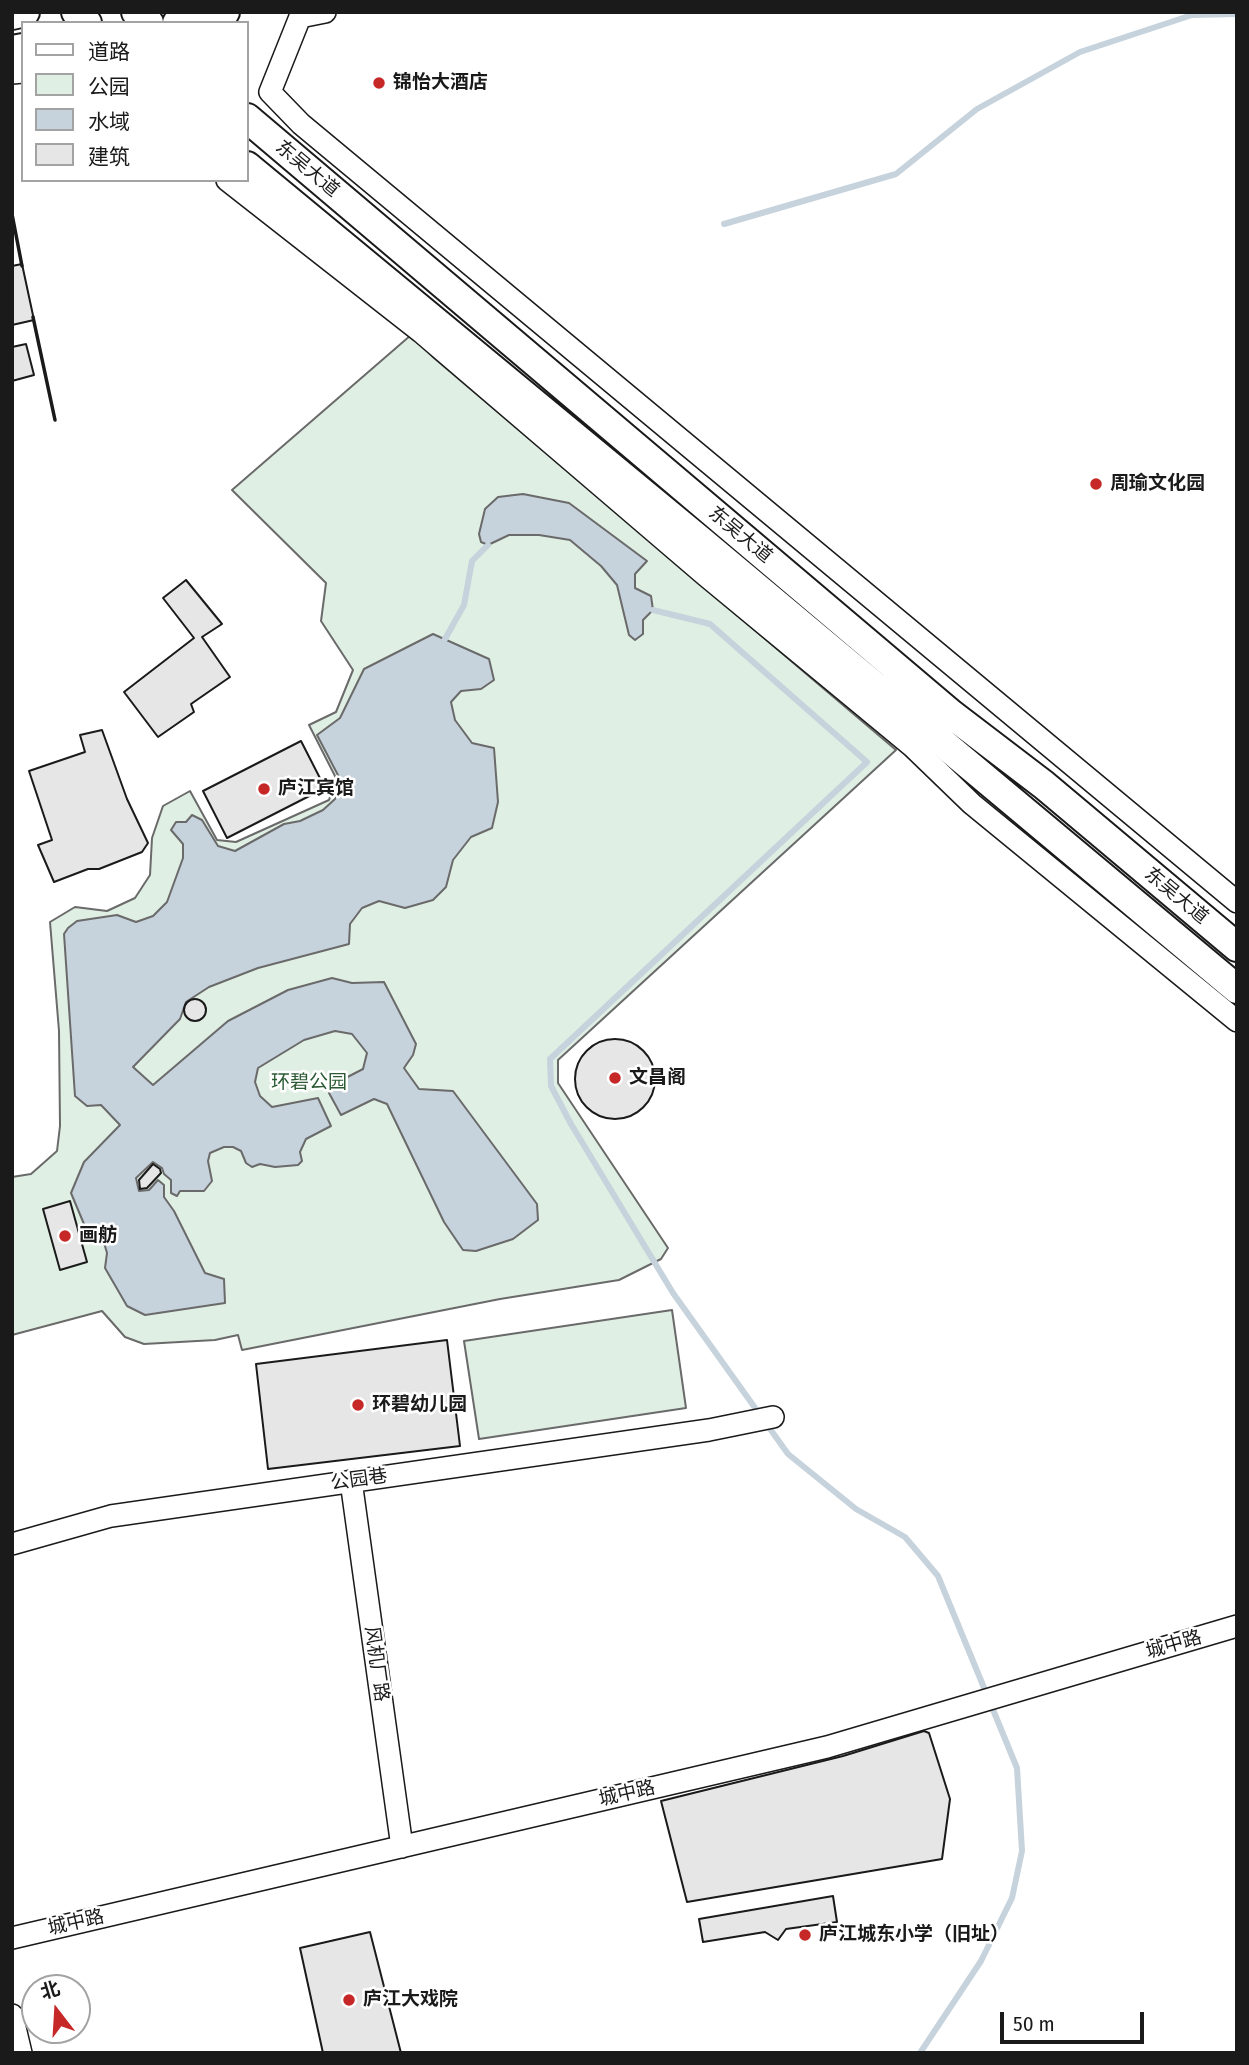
<!DOCTYPE html>
<html>
<head>
<meta charset="utf-8">
<style>
	body { margin:0 }
	#map { position:relative; width:1249px; height:2065px; overflow:hidden; background:#fff; font-family:"Fira Sans Condensed","Noto Sans SC",sans-serif }
	canvas { display:block }
	.frame { position:absolute; inset:0; border:14px solid #1a1a1a; pointer-events:none }
	.legend { position:absolute; left:21px; top:21px; width:228px; height:161px; box-sizing:border-box; background:#fff; border:2px solid #a3a3a3; margin:0; padding:9px 12px; list-style:none; font-size:21px; color:#1a1a1a }
	.legend li { display:flex; align-items:center; gap:14px; height:35px }
	.legend b { width:35px; border:2px solid #a3a3a3 }
	.north { position:absolute; left:21px; top:1974px; width:70px; height:70px; box-sizing:border-box; background:#fff; border:2px solid #a3a3a3; border-radius:50%; rotate:343deg; font-size:19px; font-weight:700; line-height:28px; text-align:center; color:#1a1a1a }
	.north::after { content:''; display:block; margin:auto; width:24px; height:32px; background:#c62828; clip-path:polygon(50% 0,100% 100%,50% 72%,0 100%) }
	.scale { position:absolute; left:1000px; top:2012px; width:144px; height:32px; box-sizing:border-box; border:4px solid #1a1a1a; border-top:0; padding-left:9px; font-size:21px; line-height:24px; white-space:nowrap; color:#1a1a1a; -webkit-text-stroke:5px #fff; paint-order:stroke }
</style>
</head>
<body>
<div id="map">
<canvas width="1249" height="2065"></canvas>
<div class="frame"></div>
<ul class="legend">
<li><b style="height:9px;background:#fff"></b>道路</li>
<li><b style="height:19px;background:#e0efe3"></b>公园</li>
<li><b style="height:19px;background:#c6d2dc"></b>水域</li>
<li><b style="height:19px;background:#e6e6e6"></b>建筑</li>
</ul>
<div class="north">北</div>
<div class="scale">50 m</div>
</div>
<script>
const ctx = document.querySelector('canvas').getContext('2d');
ctx.lineJoin = 'round';
function fillPath(path, color) {
  ctx.fillStyle = color;
  ctx.fill(path, 'evenodd');
}
function poly(rows) {
  const path = new Path2D();
  for (const r of rows) {
    if (r.length === 3) {
      path.moveTo(r[0] + r[2], r[1]);
      path.arc(r[0], r[1], r[2], 0, 2 * Math.PI);
      continue;
    }
    path.moveTo(r[0], r[1]);
    for (let i = 2; i < r.length; i += 2) path.lineTo(r[i], r[i + 1]);
  }
  return path;
}
function strokePath(path, color, width, dash) {
  ctx.strokeStyle = color;
  ctx.lineWidth = width;
  ctx.lineCap = dash ? 'butt' : 'round';
  ctx.setLineDash(dash || []);
  ctx.stroke(path);
}
function write(font, color, halo, rows, align = 'center') {
  ctx.font = font + ' "Fira Sans Condensed","Noto Sans SC",sans-serif';
  ctx.lineWidth = 5;
  ctx.setLineDash([]);
  ctx.textBaseline = 'middle';
  ctx.strokeStyle = halo;
  ctx.fillStyle = color;
  for (const [text, x, y, turn = 0] of rows) {
    ctx.save();
    ctx.translate(x, y);
    ctx.rotate((+turn || 0) * Math.PI / 180);
    ctx.textAlign = isNaN(turn) ? turn : align;
    if (halo) ctx.strokeText(text, 0, 0);
    ctx.fillText(text, 0, 0);
    ctx.restore();
  }
}
const green = poly([
	[411,335,434,358,896,750,558,1060,558,1083,668,1248,661,1259,619,1280,500,1299,242,1350,238,1335,215,1340,144,1344,125,1337,102,1311,12,1335,12,1177,31,1174,57,1151,60,1126,59,1031,50,922,75,907,107,911,135,898,150,875,152,838,163,806,190,791,217,840,236,842,329,800,336,778,309,725,336,712,353,670,321,621,326,583,232,490,411,335],
	[672,1310,686,1408,479,1439,464,1341,672,1310]
]);
fillPath(green, '#e0efe3');
strokePath(green, '#6a6a6a', 2);
const water = poly([
	[523,494,569,503,647,561,635,574,635,588,651,596,653,610,643,620,643,634,635,640,629,635,617,585,601,566,570,540,539,535,509,535,488,545,481,542,479,534,485,509,498,497,523,494],
	[433,634,489,659,494,680,481,689,461,691,451,702,455,720,472,743,494,748,498,802,492,828,471,837,453,860,446,887,433,900,405,908,379,901,362,908,350,924,349,944,258,968,209,987,186,1002,180,1019,133,1067,153,1085,228,1021,288,990,332,978,352,983,384,982,416,1044,413,1055,404,1068,419,1089,453,1091,537,1204,538,1220,513,1239,476,1251,463,1250,444,1222,387,1104,374,1099,341,1115,329,1093,332,1085,363,1069,367,1053,352,1034,335,1031,304,1040,258,1068,255,1082,260,1096,272,1107,318,1098,331,1126,306,1139,300,1152,302,1161,298,1165,275,1167,260,1164,252,1167,246,1163,241,1151,233,1147,224,1147,210,1153,208,1161,212,1181,204,1191,180,1191,177,1196,171,1193,171,1180,164,1174,162,1168,153,1162,136,1178,139,1191,149,1190,158,1180,164,1185,164,1197,174,1211,205,1273,224,1279,225,1303,145,1315,127,1306,105,1268,107,1253,102,1236,89,1236,71,1193,84,1162,120,1125,101,1105,87,1106,75,1096,64,934,68,928,77,921,117,915,136,922,153,916,167,902,183,858,183,844,171,830,176,822,186,822,192,815,202,820,218,846,235,851,284,824,300,821,323,810,335,799,340,779,317,735,340,718,364,669,433,634]
]);
fillPath(water, '#c6d2dc');
strokePath(water, '#6a6a6a', 2);
strokePath(poly([
	[724,224,896,174,977,109,1080,52,1192,15,1237,14],
	[653,610,710,624,867,762,550,1059,551,1086,571,1124,673,1293,788,1454,856,1509,905,1537,938,1576,1017,1768,1022,1851,1012,1898,981,1961,920,2053],
	[445,639,464,605,472,561,488,545]
]), '#c6d2dc', 6);
const building = poly([
	[22,264,34,320,12,325,12,266,22,264],
	[26,344,34,375,12,381,12,347,26,344],
	[186,580,222,624,202,637,230,677,191,704,194,712,158,737,124,692,194,638,163,598,186,580],
	[102,730,127,799,148,843,142,852,99,869,88,869,54,882,38,845,52,840,29,771,85,752,80,735,102,730],
	[301,741,325,788,227,838,203,791,301,741],
	[195,1010,11],
	[615,1079,40],
	[153,1164,160,1169,161,1173,147,1188,140,1189,139,1180,153,1164],
	[70,1201,87,1262,60,1270,43,1209,70,1201],
	[447,1340,460,1446,268,1469,256,1364,447,1340],
	[924,1731,929,1733,950,1799,942,1859,687,1902,661,1801,843,1756,924,1731],
	[833,1896,837,1922,786,1929,778,1940,765,1932,703,1942,699,1919,833,1896],
	[370,1932,401,2053,323,2053,300,1948,370,1932]
]);
fillPath(building, '#e6e6e6');
strokePath(building, '#1a1a1a', 2);
const minor = poly([
	[325,12,300,17,270,92,301,124,1237,902],
	[12,73,23,72],
	[227,180,421,332,705,575,913,747,972,804,1237,1021],
	[351,1481,402,1847],
	[12,1544,111,1516,709,1430,773,1417],
	[12,1938,827,1747,1237,1626],
	[12,2015,21,2053]
]);
const major = poly([
	[76,12,87,23],
	[136,12,149,23],
	[12,15,25,12],
	[177,23,225,12],
	[12,50,23,48],
	[247,118,951,714,1044,785,1237,947],
	[247,166,701,541,1237,989]
]);
strokePath(minor, '#1a1a1a', 24);
strokePath(major, '#1a1a1a', 32);
strokePath(minor, '#fff', 21);
strokePath(major, '#fff', 28);
strokePath(poly([
	[12,214,22,266],
	[33,317,55,420]
]), '#1a1a1a', 3.5);
for (const [x, y, r, color] of [
	[379,83,7,"#c62828"],
	[1096,484,7,"#c62828"],
	[264,789,7,"#c62828"],
	[615,1078,7,"#c62828"],
	[65,1236,7,"#c62828"],
	[358,1405,7,"#c62828"],
	[805,1935,7,"#c62828"],
	[349,2000,7,"#c62828"]
]) {
  const dot = new Path2D();
  dot.arc(x, y, r, 0, 2 * Math.PI);
  ctx.fillStyle = color;
  ctx.fill(dot);
  strokePath(dot, '#fff', 2.5);
}
write('bold 19px', '#1a1a1a', '#fff', [
	["锦怡大酒店",393,83],
	["周瑜文化园",1110,484],
	["庐江宾馆",278,789],
	["文昌阁",629,1078],
	["画舫",79,1236],
	["环碧幼儿园",372,1405],
	["庐江城东小学（旧址）",819,1935],
	["庐江大戏院",363,2000]
], 'left');
write('19px', '#1a1a1a', '#fff', [
	["东吴大道",307,169,40],
	["东吴大道",740,535,40],
	["东吴大道",1176,896,40],
	["公园巷",359,1480,-8],
	["城中路",1174,1645,-16],
	["风机厂路",376,1664,82],
	["城中路",627,1794,-13],
	["城中路",76,1923,-13]
]);
write('19px', '#2b5a34', '#fff', [
	["环碧公园",309,1083]
]);
</script>
</body>
</html>
